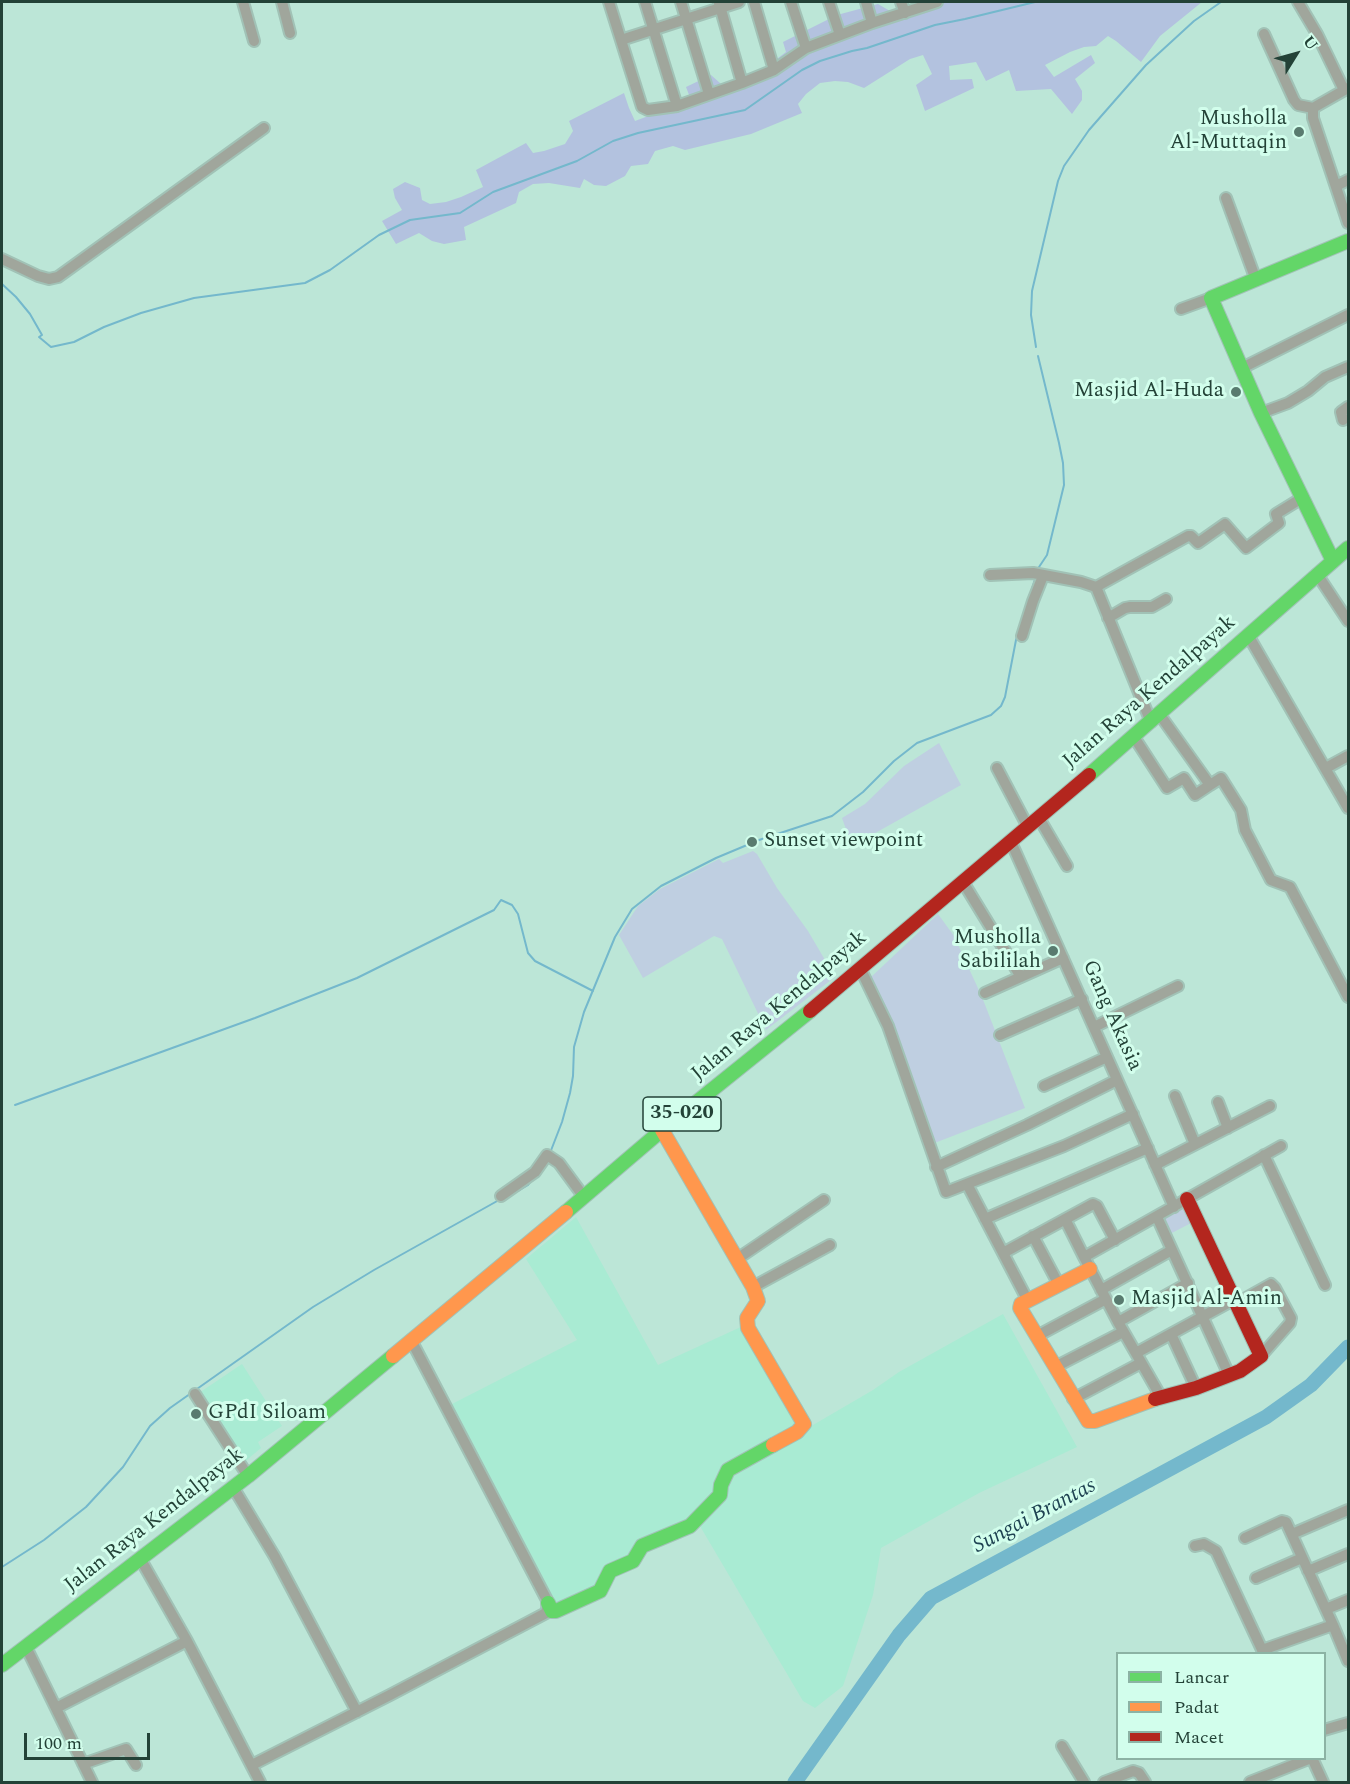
<!DOCTYPE html>
<html>
<head>
<meta charset="utf-8">
<style>
	body { margin:0 }
	#map { position:relative; width:1350px; height:1784px; overflow:hidden; background:#bce6d7; font-family:Spectral,serif }
	canvas { display:block }
	.frame { position:absolute; inset:0; border:3px solid #234237; pointer-events:none }
	.legend { position:absolute; left:1116px; top:1652px; width:210px; height:108px; box-sizing:border-box; background:#d2feec; border:2px solid #8cb3a4; margin:0; padding:8px 10px; list-style:none; font-size:18px; color:#234237 }
	.legend li { display:flex; align-items:center; gap:12px; height:30px }
	.legend b { width:30px; border:2px solid #8cb3a4 }
	.north { position:absolute; left:1266px; top:24px; width:60px; height:60px; -webkit-text-stroke:4px #d2feec; paint-order:stroke; rotate:53deg; font-size:16px; font-weight:700; line-height:24px; text-align:center; color:#234237 }
	.north::after { content:''; display:block; margin:auto; width:21px; height:27px; background:#234237; clip-path:polygon(50% 0,100% 100%,50% 72%,0 100%) }
	.scale { position:absolute; left:24px; top:1733px; width:126px; height:27px; box-sizing:border-box; border:3px solid #234237; border-top:0; padding-left:8px; font-size:18px; line-height:21px; white-space:nowrap; color:#234237; -webkit-text-stroke:4px #d2feec; paint-order:stroke }
</style>
</head>
<body>
<div id="map">
<canvas width="1350" height="1784"></canvas>
<div class="frame"></div>
<ul class="legend">
<li><b style="height:8px;background:#63d668"></b>Lancar</li>
<li><b style="height:8px;background:#ff974d"></b>Padat</li>
<li><b style="height:8px;background:#b3261e"></b>Macet</li>
</ul>
<div class="north">U</div>
<div class="scale">100 m</div>
</div>
<script>
const ctx = document.querySelector('canvas').getContext('2d');
ctx.lineJoin = 'round';
function fillPath(path, color) {
  ctx.fillStyle = color;
  ctx.fill(path, 'evenodd');
}
function poly(rows) {
  const path = new Path2D();
  for (const r of rows) {
    path.moveTo(r[0], r[1]);
    for (let i = 2; i < r.length; i += 2) path.lineTo(r[i], r[i + 1]);
  }
  return path;
}
function strokePath(path, color, width, dash) {
  ctx.strokeStyle = color;
  ctx.lineWidth = width;
  ctx.lineCap = dash ? 'butt' : 'round';
  ctx.setLineDash(dash || []);
  ctx.stroke(path);
}
function write(font, color, halo, rows, align = 'center') {
  ctx.font = font + ' Spectral,serif';
  ctx.lineWidth = 6;
  ctx.setLineDash([]);
  ctx.textBaseline = 'middle';
  ctx.strokeStyle = halo;
  ctx.fillStyle = color;
  for (const [text, x, y, turn = 0] of rows) {
    ctx.save();
    ctx.translate(x, y);
    ctx.rotate((+turn || 0) * Math.PI / 180);
    ctx.textAlign = isNaN(turn) ? turn : align;
    if (halo) ctx.strokeText(text, 0, 0);
    ctx.fillText(text, 0, 0);
    ctx.restore();
  }
}
fillPath(poly([
	[576,1217,658,1365,743,1326,800,1424,736,1462,716,1497,685,1524,632,1556,599,1588,559,1606,554,1603,452,1404,577,1340,526,1259],
	[1003,1314,1077,1447,979,1493,881,1548,873,1595,843,1686,815,1708,803,1701,697,1521,727,1478,741,1467,873,1390,899,1372],
	[242,1364,282,1426,258,1442,261,1448,243,1463,196,1395]
]), '#a9ebd3');
fillPath(poly([
	[939,743,961,785,852,846,842,818,865,804,904,766],
	[753,851,757,854,777,888,808,931,835,977,766,1030,722,939,714,936,643,978,619,935,638,906,660,889,719,859,723,863],
	[938,914,954,936,982,997,1025,1108,932,1144,869,979],
	[1186,1204,1195,1221,1168,1235,1161,1218]
]), '#bfcfe1');
fillPath(poly([
	[930,2,1202,2,1160,36,1141,62,1116,41,1108,36,1096,46,1084,47,1070,52,1045,65,1054,77,1091,55,1095,63,1075,79,1082,91,1082,100,1072,114,1051,89,1016,91,1009,70,986,81,976,62,949,66,950,80,972,79,974,88,925,111,916,85,932,74,923,55,910,59,864,88,848,82,835,81,820,83,806,94,798,104,802,113,751,134,685,150,673,146,655,151,648,164,631,166,625,176,606,186,594,185,584,179,580,188,549,183,533,184,519,192,516,203,464,227,466,240,444,244,432,241,419,233,396,244,382,221,402,210,395,198,393,189,405,182,420,188,422,200,430,204,446,202,461,197,483,187,476,170,526,143,533,153,544,151,565,144,573,131,569,121,624,93,629,108,635,121,691,100,686,87,711,75,729,91,754,76,786,52,783,42,837,15,878,4,890,11,910,12]
]), '#b3c2df');
strokePath(poly([
	[2,284,16,297,30,314,42,335,39,337,51,347,74,342,104,327,141,313,194,298,305,283,330,270,379,235,410,220,460,213,493,192,577,161,613,141,638,133,745,110,802,70,820,61,852,51,867,48,935,25,965,19,1035,2],
	[1036,347,1031,315,1032,291,1058,181,1064,166,1089,130,1146,65,1194,21,1221,2],
	[1037,570,1047,555,1064,485,1063,463,1059,443,1038,356],
	[15,1105,255,1018,357,978,494,910,501,900,512,905,518,914,528,953,535,961,593,991],
	[550,1153,562,1122,570,1093,573,1076,574,1047,584,1012,615,937,632,909,661,886,716,858,759,840,832,816,863,792,894,761,917,743,991,715,1001,706,1005,697,1016,640,1036,576],
	[518,1191,528,1185,532,1180],
	[2,1567,44,1540,86,1507,123,1467,150,1426,170,1408,313,1307,374,1270,499,1200]
]), '#74b8cc', 2);
strokePath(poly([
	[795,1782,899,1635,931,1598,1266,1417,1311,1385,1348,1347]
]), '#74b8cc', 15);
const street = poly([
	[243,2,254,41],
	[282,2,290,33],
	[609,2,642,107,648,110,677,106,742,83,774,70,806,48,872,23,937,2],
	[645,2,677,106],
	[681,2,709,94],
	[754,2,774,70],
	[791,2,806,48],
	[829,2,840,35],
	[866,2,872,23],
	[901,2,905,13],
	[1298,2,1317,34,1344,90],
	[719,3,742,83],
	[1264,34,1294,100,1298,105,1313,108],
	[621,40,739,2],
	[1348,88,1313,108,1313,118,1348,223],
	[1336,186,1348,180],
	[1226,198,1256,280],
	[2,259,38,276,49,279,58,277,264,128],
	[1181,309,1211,298],
	[1242,368,1348,315],
	[1261,413,1288,403,1308,391,1325,377,1348,367],
	[1343,420,1341,412,1348,407],
	[1317,574,1348,621],
	[990,575,1033,573,1081,582,1096,587,1151,722],
	[1096,587,1188,536,1191,536,1198,543,1225,524,1246,548,1279,523,1276,514,1302,498],
	[1108,618,1125,608,1130,607,1152,607,1166,599],
	[1248,635,1348,808],
	[1022,636,1033,601,1043,576],
	[1134,737,1167,788,1184,778,1195,795,1210,785,1160,715],
	[997,768,1028,827],
	[1326,768,1348,756],
	[1210,785,1221,778,1241,810,1245,830,1271,880,1290,887,1348,997],
	[1039,818,1067,866],
	[1011,842,1174,1207],
	[963,882,1021,977],
	[860,968,888,1026,946,1192,1064,1146,1133,1114],
	[985,993,1063,958],
	[1094,1027,1178,986],
	[1000,1035,1082,999],
	[1044,1086,1107,1057],
	[1175,1096,1195,1144],
	[1218,1102,1228,1128],
	[1264,1155,1325,1285],
	[1155,1165,1270,1106],
	[936,1167,1027,1125,1117,1080],
	[967,1184,1028,1301],
	[501,1196,535,1172,547,1155,559,1163,584,1197],
	[1157,1217,1229,1375],
	[985,1219,1148,1148],
	[1065,1219,1084,1257],
	[1033,1236,1059,1285],
	[1003,1253,1093,1204,1097,1206,1115,1240],
	[737,1259,824,1200],
	[753,1287,830,1245],
	[1101,1290,1172,1250],
	[1237,1303,1271,1284,1275,1288,1291,1318,1290,1323,1261,1356],
	[1118,1322,1188,1283],
	[1171,1334,1196,1388],
	[1037,1336,1106,1299],
	[1136,1353,1235,1299],
	[1055,1367,1123,1332],
	[195,1394,248,1476],
	[1161,1397,1118,1322,1084,1257,1281,1146],
	[1073,1399,1141,1363],
	[233,1487,275,1557,357,1712],
	[1292,1534,1348,1510],
	[1245,1538,1282,1521,1286,1522,1333,1625,1262,1650],
	[1195,1546,1204,1544,1216,1551,1264,1654],
	[141,1560,187,1641,260,1782],
	[1308,1571,1348,1554],
	[1256,1578,1302,1558],
	[1326,1609,1348,1600],
	[1333,1625,1348,1661],
	[26,1647,92,1782],
	[56,1708,187,1641],
	[1324,1730,1348,1723],
	[1062,1746,1084,1782],
	[1312,1758,1323,1782],
	[83,1764,126,1749,136,1765],
	[252,1765,390,1695,546,1613,547,1609,548,1602,411,1340],
	[1104,1782,1133,1771,1139,1773,1145,1782],
	[1250,1782,1311,1758]
]);
const fast = poly([
	[1333,561,1261,413,1211,298,1348,241],
	[1089,775,1348,548],
	[566,1212,662,1130,810,1011],
	[548,1603,552,1611,556,1611,600,1591,610,1571,633,1561,642,1546,690,1526,720,1495,721,1485,728,1470,773,1445],
	[2,1665,248,1476,393,1356]
]);
const slow = poly([
	[662,1130,753,1287,758,1301,747,1318,748,1328,804,1424,797,1432,773,1445],
	[1090,1269,1021,1304,1020,1308,1088,1421,1095,1421,1155,1399],
	[393,1356,566,1212]
]);
const jam = poly([
	[810,1011,1089,775],
	[1155,1399,1196,1388,1240,1371,1261,1356,1187,1199]
]);
strokePath(street, '#a1c2b6', 14);
strokePath(fast, '#a1c2b6', 16);
strokePath(slow, '#a1c2b6', 16);
strokePath(jam, '#a1c2b6', 16);
strokePath(street, '#a0a69c', 10);
strokePath(fast, '#63d668', 14);
strokePath(slow, '#ff974d', 14);
strokePath(jam, '#b3261e', 14);
for (const [x, y, r, color] of [
	[1299,132,6,"#597b6f"],
	[1236,392,6,"#597b6f"],
	[752,842,6,"#597b6f"],
	[1053,951,6,"#597b6f"],
	[1119,1300,6,"#597b6f"],
	[196,1414,6,"#597b6f"]
]) {
  const dot = new Path2D();
  dot.arc(x, y, r, 0, 2 * Math.PI);
  ctx.fillStyle = color;
  ctx.fill(dot);
  strokePath(dot, '#d2feec', 2);
}
for (const [x, y, w] of [
	[682,1114,78]
]) {
  const box = new Path2D();
  box.roundRect(x - w / 2, y - 17, w, 34, 4.5);
  ctx.fillStyle = '#d2feec';
  ctx.fill(box);
  strokePath(box, '#234237', 1.5);
}
write('bold 20px', '#234237', null, [
	["35-020",682,1114]
]);
write('21px', '#234237', '#d2feec', [
	["Musholla",1287,120],
	["Al-Muttaqin",1287,144],
	["Masjid Al-Huda",1224,392],
	["Sunset viewpoint",764,842,"left"],
	["Musholla",1041,939],
	["Sabililah",1041,963],
	["Masjid Al-Amin",1131,1300,"left"],
	["GPdI Siloam",208,1414,"left"]
], 'right');
write('21px', '#234237', '#d2feec', [
	["Jalan Raya Kendalpayak",1150,693,-41],
	["Jalan Raya Kendalpayak",780,1007,-40],
	["Gang Akasia",1111,1016,66],
	["Jalan Raya Kendalpayak",155,1521,-38]
]);
write('italic 22px', '#1f4352', '#d2feec', [
	["Sungai Brantas",1035,1517,-28]
]);
</script>
</body>
</html>
